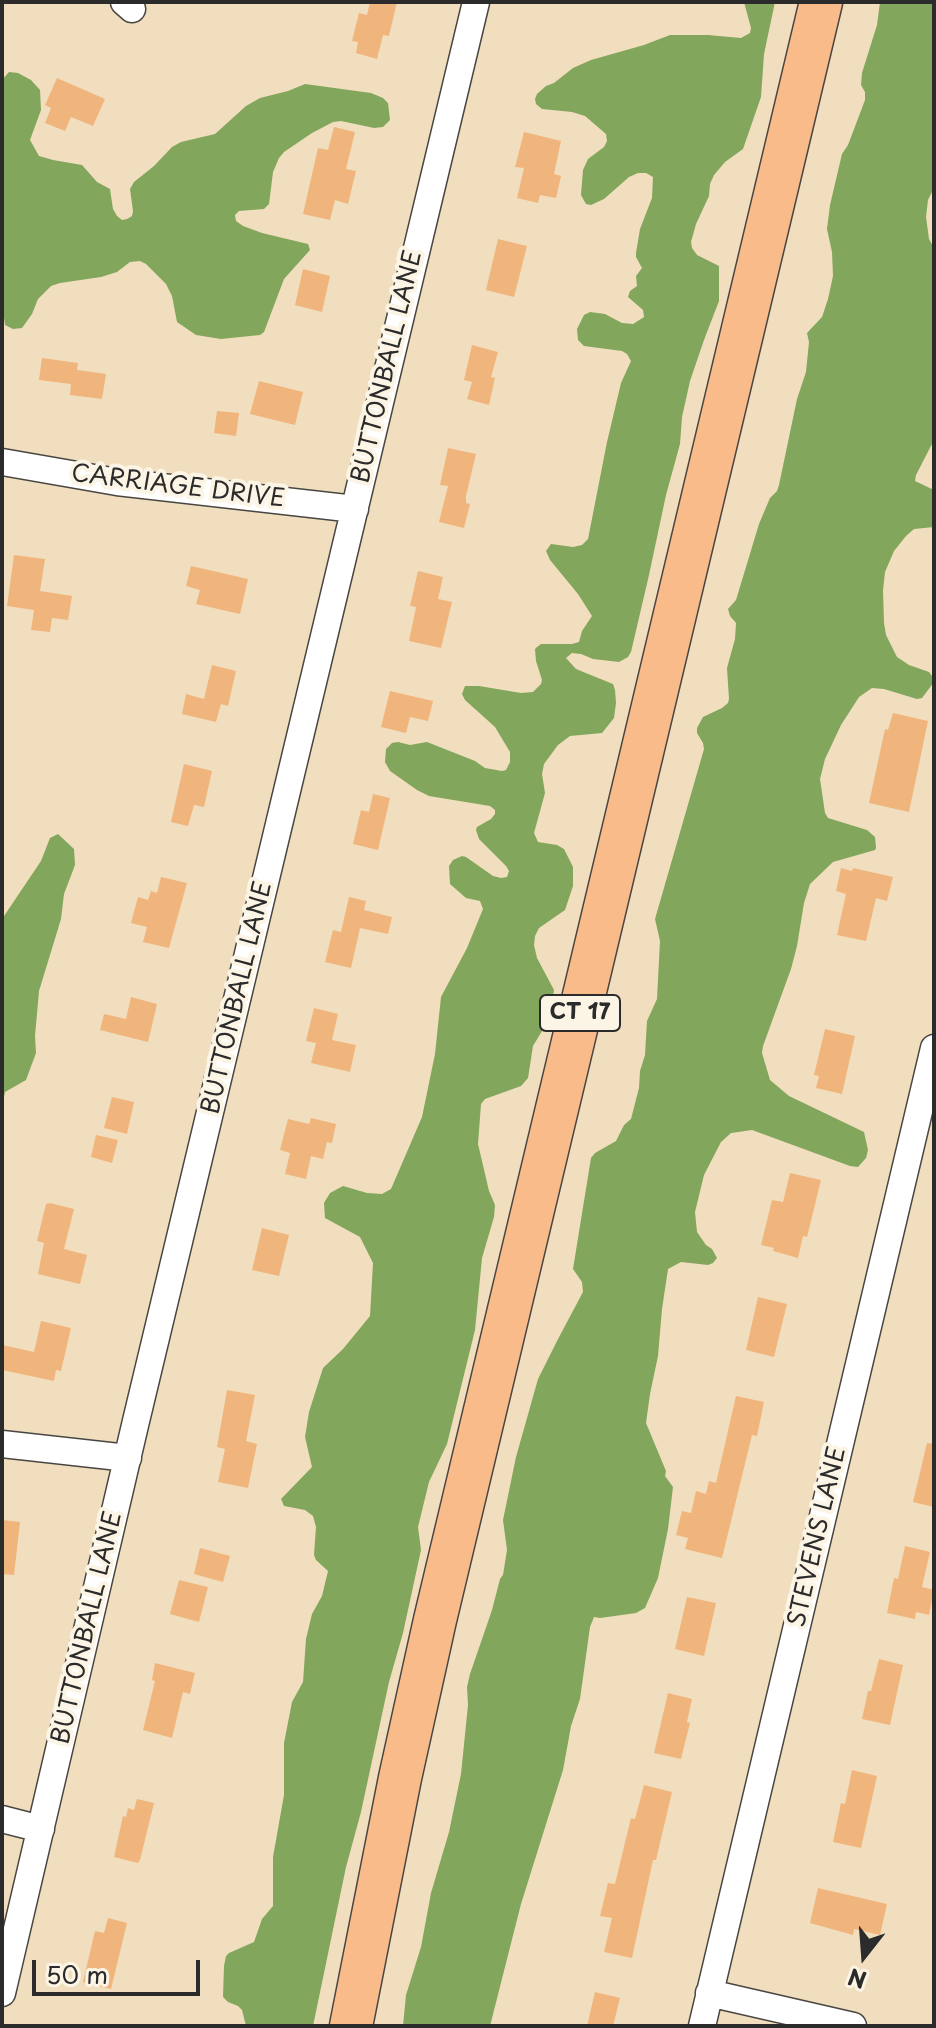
<!DOCTYPE html>
<html>
<head>
<meta charset="utf-8">
<style>
	body { margin:0 }
	#map { position:relative; width:936px; height:2028px; overflow:hidden; background:#f1debe; font-family:"Playpen Sans",sans-serif }
	canvas { display:block }
	.frame { position:absolute; inset:0; border:4px solid #2b2b2b; pointer-events:none }
	.north { position:absolute; left:824px; top:1916px; width:80px; height:80px; -webkit-text-stroke:6px #fcf5e5; paint-order:stroke; rotate:197deg; font-size:22px; font-weight:700; line-height:32px; text-align:center; color:#2b2b2b }
	.north::after { content:''; display:block; margin:auto; width:28px; height:36px; background:#2b2b2b; clip-path:polygon(50% 0,100% 100%,50% 72%,0 100%) }
	.scale { position:absolute; left:32px; top:1960px; width:168px; height:36px; box-sizing:border-box; border:4px solid #2b2b2b; border-top:0; padding-left:10px; font-size:24px; line-height:28px; white-space:nowrap; color:#2b2b2b; -webkit-text-stroke:6px #fcf5e5; paint-order:stroke }
</style>
</head>
<body>
<div id="map">
<canvas width="936" height="2028"></canvas>
<div class="frame"></div>
<div class="north">N</div>
<div class="scale">50 m</div>
</div>
<script>
const ctx = document.querySelector('canvas').getContext('2d');
ctx.lineJoin = 'round';
function fillPath(path, color) {
  ctx.fillStyle = color;
  ctx.fill(path, 'evenodd');
}
function poly(rows) {
  const path = new Path2D();
  for (const r of rows) {
    path.moveTo(r[0], r[1]);
    for (let i = 2; i < r.length; i += 2) path.lineTo(r[i], r[i + 1]);
  }
  return path;
}
function strokePath(path, color, width, dash) {
  ctx.strokeStyle = color;
  ctx.lineWidth = width;
  ctx.lineCap = dash ? 'butt' : 'round';
  ctx.setLineDash(dash || []);
  ctx.stroke(path);
}
function write(font, color, halo, rows, align = 'center') {
  ctx.font = font + ' "Playpen Sans",sans-serif';
  ctx.lineWidth = 8;
  ctx.setLineDash([]);
  ctx.textBaseline = 'middle';
  ctx.strokeStyle = halo;
  ctx.fillStyle = color;
  for (const [text, x, y, turn = 0] of rows) {
    ctx.save();
    ctx.translate(x, y);
    ctx.rotate((+turn || 0) * Math.PI / 180);
    ctx.textAlign = isNaN(turn) ? turn : align;
    if (halo) ctx.strokeText(text, 0, 0);
    ctx.fillText(text, 0, 0);
    ctx.restore();
  }
}
fillPath(poly([
	[744,2,775,2,764,54,761,97,743,149,725,162,714,175,710,184,709,196,696,224,691,242,692,248,697,255,719,266,719,301,704,340,690,381,682,417,680,444,666,495,649,575,631,652,628,657,619,662,593,659,581,654,572,653,566,658,576,669,613,684,615,690,616,703,614,718,602,733,570,736,558,745,544,764,542,774,545,793,534,833,538,842,557,845,564,849,573,867,573,886,565,910,539,928,535,936,534,945,537,958,554,990,552,1002,542,1031,533,1046,528,1078,521,1086,485,1099,481,1104,478,1144,489,1191,495,1205,494,1217,482,1258,475,1330,447,1444,429,1482,418,1527,421,1550,403,1633,389,1682,361,1812,346,1867,313,2026,246,2026,242,2010,238,2006,228,2002,223,1997,224,1966,226,1956,229,1953,254,1942,262,1919,273,1906,273,1857,284,1795,284,1743,292,1702,303,1682,306,1639,312,1614,322,1596,328,1571,316,1560,314,1555,316,1527,313,1516,305,1510,284,1506,281,1499,312,1467,305,1437,309,1412,323,1368,343,1349,370,1316,373,1263,360,1237,325,1218,324,1203,330,1193,343,1186,367,1193,382,1194,391,1189,422,1117,435,1054,441,997,467,948,483,909,480,901,466,898,450,884,449,866,453,860,462,856,466,857,493,876,501,878,507,877,509,871,506,866,479,839,476,830,477,827,491,819,495,814,495,810,490,806,429,796,417,790,390,771,385,762,386,749,392,743,398,742,410,745,427,742,475,761,485,768,502,771,506,770,510,762,510,752,495,727,465,700,462,694,465,686,479,686,521,693,533,692,541,684,542,680,536,661,535,649,537,647,541,644,572,644,579,642,582,631,592,616,578,594,550,560,546,551,551,544,573,547,582,545,588,539,607,442,621,383,631,361,627,354,622,351,584,346,578,340,577,329,584,315,590,312,605,314,622,323,633,324,644,317,643,310,628,297,630,291,637,286,636,276,642,268,636,257,636,253,640,229,652,198,653,177,646,173,638,173,629,177,604,199,591,205,586,204,581,195,583,170,588,159,604,147,607,141,606,134,585,116,572,112,542,109,536,104,535,99,537,94,546,86,554,83,573,68,591,60,644,45,670,35,708,35,741,38,750,33,751,28],
	[880,2,934,2,934,188,928,200,926,217,929,239,934,248,934,440,916,475,915,481,934,490,934,527,914,529,906,536,894,551,885,572,883,590,884,623,886,635,897,657,909,665,929,672,932,676,934,682,922,698,917,699,884,689,872,688,859,697,841,725,825,759,820,779,825,813,828,818,867,830,875,837,876,848,875,850,833,862,810,884,804,903,797,946,791,969,763,1046,762,1053,770,1080,789,1096,864,1132,868,1150,866,1158,858,1167,850,1166,752,1130,731,1133,721,1142,704,1175,695,1212,697,1232,706,1245,712,1249,717,1258,713,1263,708,1265,681,1262,668,1269,662,1309,658,1356,650,1394,646,1423,666,1471,665,1476,673,1487,668,1529,658,1578,645,1608,636,1613,600,1618,594,1617,590,1627,580,1699,571,1726,563,1770,521,1904,490,2026,403,2026,406,1995,421,1947,431,1893,449,1832,461,1774,468,1705,467,1687,470,1674,492,1610,500,1579,503,1575,507,1550,503,1520,516,1457,538,1379,558,1339,583,1292,582,1282,573,1269,591,1158,595,1153,616,1141,624,1125,631,1119,639,1088,640,1071,645,1055,647,1021,657,999,660,941,655,919,704,749,703,743,697,733,697,728,703,717,722,708,728,703,729,699,727,668,735,639,736,623,730,616,728,609,736,600,759,524,770,498,777,491,779,485,797,399,806,372,809,342,807,333,822,317,828,299,833,276,832,252,827,229,830,205,842,154,848,145,865,100,865,92,861,85,862,73,877,25],
	[9,72,18,73,31,80,40,90,41,110,30,140,39,156,53,160,82,165,97,182,110,189,113,209,117,216,122,220,127,219,132,216,133,211,130,189,134,182,154,166,172,147,181,142,215,134,246,106,260,98,288,91,305,84,371,93,383,98,388,103,390,120,383,127,374,128,341,121,333,122,312,133,284,152,279,158,273,172,269,204,264,209,239,211,235,215,236,221,243,226,262,233,308,244,310,250,284,279,264,332,260,335,221,339,196,335,177,322,172,296,166,284,146,264,140,261,130,262,117,272,101,277,60,283,51,286,38,299,32,314,22,328,13,329,5,325,2,303,2,80],
	[58,834,74,849,75,865,64,894,61,919,39,991,35,1036,36,1053,26,1080,5,1092,2,1106,2,919,41,861,50,838]
]), '#82a65b');
fillPath(poly([
	[370,2,397,2,389,36,383,35,377,59,356,53,358,42,352,41,359,13,367,15],
	[57,78,105,99,93,126,71,117,65,131,45,123,51,108,45,105],
	[334,127,355,132,346,169,356,171,348,204,335,200,330,220,303,214,318,148,328,150],
	[524,132,561,141,554,174,561,176,556,198,540,195,538,203,517,198,524,168,515,167],
	[498,239,527,246,514,297,486,290],
	[303,269,330,276,322,312,295,305],
	[472,345,498,352,491,377,495,378,489,405,467,399,472,382,464,380],
	[42,358,78,363,77,370,106,374,102,399,70,395,71,384,39,380],
	[259,381,303,392,295,425,250,414],
	[217,411,239,413,236,436,214,433],
	[448,448,476,454,466,496,466,503,470,504,464,528,439,522,448,486,440,485],
	[14,555,45,559,40,591,72,596,68,620,52,618,50,632,31,630,34,610,7,606],
	[191,566,248,579,240,614,196,604,200,590,186,586],
	[418,571,443,577,438,599,452,602,441,648,409,641,416,607,410,606],
	[212,665,236,671,228,706,221,704,216,722,182,714,186,694,204,699],
	[390,691,433,701,428,721,410,717,406,733,381,727],
	[893,713,928,721,909,812,869,803,885,729,888,730],
	[184,764,212,771,204,807,194,805,188,826,171,822],
	[373,794,390,798,378,850,353,844,361,810,369,812],
	[841,868,852,871,853,868,893,877,887,901,876,898,866,941,837,935,846,894,836,891],
	[161,877,187,883,169,948,143,942,147,927,131,923,138,897,148,900,151,891,157,893],
	[349,897,366,901,364,910,392,917,388,934,360,928,351,968,325,962,333,930,341,932],
	[131,997,157,1004,148,1042,100,1030,104,1014,126,1019],
	[314,1008,338,1014,332,1040,356,1045,350,1072,311,1063,316,1043,306,1041],
	[825,1029,855,1036,842,1094,816,1088,819,1076,814,1075],
	[112,1097,134,1102,127,1134,104,1128],
	[311,1118,336,1124,332,1143,327,1142,323,1159,311,1156,306,1179,285,1174,290,1153,280,1150,288,1119,309,1124],
	[96,1135,118,1140,112,1163,91,1157],
	[790,1173,821,1180,807,1237,803,1236,798,1258,773,1251,774,1248,761,1245,772,1200,783,1202],
	[50,1203,74,1209,64,1249,87,1255,80,1284,38,1274,44,1243,37,1241,46,1204],
	[262,1228,289,1235,279,1276,252,1270],
	[758,1297,787,1304,774,1357,746,1350],
	[41,1321,71,1328,61,1371,56,1370,54,1381,2,1370,2,1345,34,1352],
	[227,1390,255,1395,246,1441,257,1444,248,1488,218,1482,225,1449,217,1447],
	[736,1396,764,1402,757,1436,752,1435,722,1558,685,1549,688,1538,676,1535,682,1511,691,1513,696,1491,706,1494,709,1481,716,1483],
	[927,1443,934,1444,934,1507,913,1502],
	[2,1520,20,1522,14,1575,2,1574],
	[905,1546,930,1552,922,1587,934,1590,929,1615,916,1612,915,1619,887,1613,894,1578,898,1579],
	[200,1548,230,1556,223,1582,194,1574],
	[179,1580,208,1587,199,1622,170,1614],
	[687,1597,716,1603,704,1656,675,1649],
	[879,1659,903,1665,890,1725,862,1719,868,1691,871,1691],
	[155,1663,195,1673,190,1694,183,1692,172,1738,143,1730,155,1681,152,1680],
	[668,1693,692,1699,687,1722,690,1723,681,1759,654,1753],
	[852,1770,877,1776,861,1848,833,1842,841,1803,845,1804],
	[644,1785,672,1792,656,1860,653,1860,632,1958,604,1952,612,1918,600,1916,608,1883,615,1884,631,1818,635,1819],
	[137,1799,154,1803,140,1860,138,1863,114,1857,123,1816,126,1817,128,1808,134,1810],
	[818,1888,887,1904,880,1935,854,1929,853,1935,810,1923],
	[108,1918,127,1923,111,1989,83,1982,95,1931,104,1933],
	[595,1992,620,1998,613,2026,587,2026]
]), '#f0b57c');
const street = poly([
	[124,2,132,9],
	[2,462,117,482,355,509],
	[2,1444,128,1458],
	[2,1819,41,1829],
	[2,1993,136,1421,476,2],
	[709,1993,853,2026],
	[702,2026,934,1048]
]);
const primary = poly([
	[351,2026,400,1778,435,1620,821,2]
]);
strokePath(street, '#494641', 29);
strokePath(primary, '#494641', 45);
strokePath(street, '#fff', 26);
strokePath(primary, '#fabb8b', 42);
for (const [x, y, w] of [
	[580,1013,80]
]) {
  const box = new Path2D();
  box.roundRect(x - w / 2, y - 18, w, 36, 6);
  ctx.fillStyle = '#fcf5e5';
  ctx.fill(box);
  strokePath(box, '#2b2b2b', 2);
}
write('bold 22px', '#2b2b2b', null, [
	["CT 17",580,1013]
]);
write('24px', '#2b2b2b', '#fcf5e5', [
	["BUTTONBALL LANE",388,367,-77],
	["CARRIAGE DRIVE",178,487,7],
	["BUTTONBALL LANE",238,998,-77],
	["STEVENS LANE",818,1537,-77],
	["BUTTONBALL LANE",88,1628,-77]
]);
</script>
</body>
</html>
